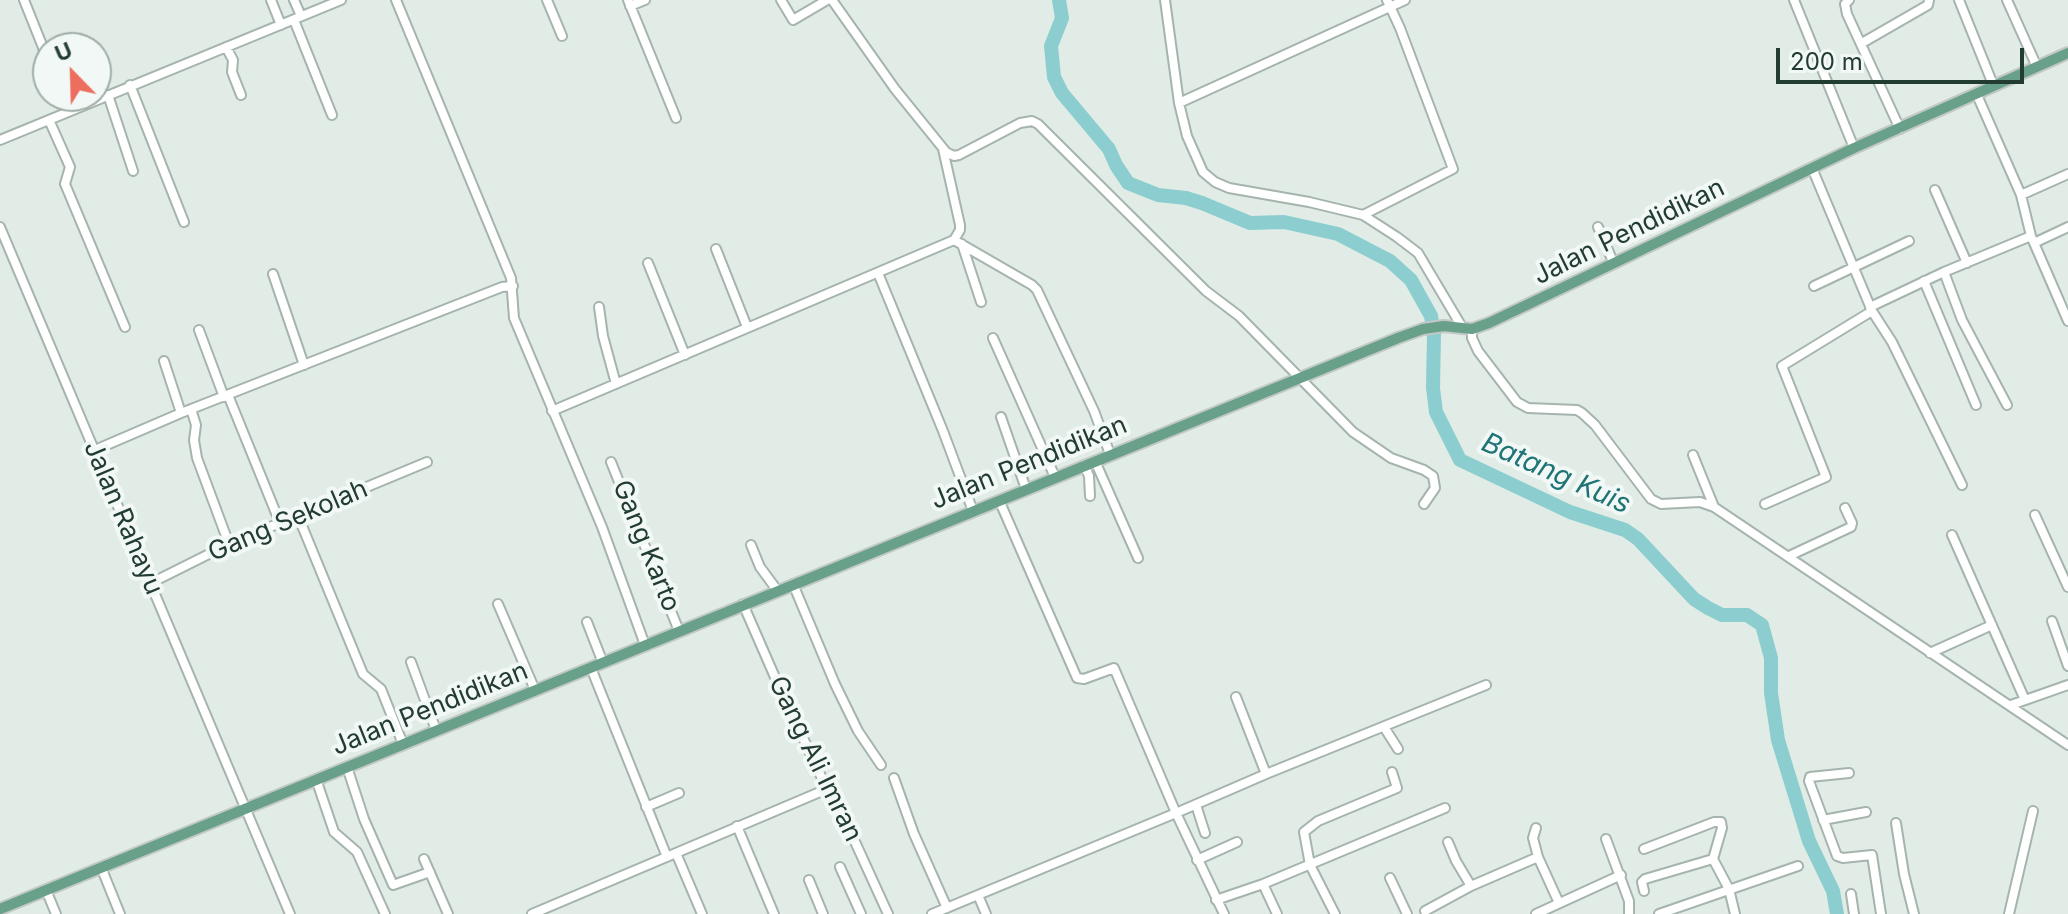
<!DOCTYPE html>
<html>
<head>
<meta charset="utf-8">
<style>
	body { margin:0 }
	#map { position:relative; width:2068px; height:914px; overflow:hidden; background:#e2ece6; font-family:Inter,sans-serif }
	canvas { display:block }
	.north { position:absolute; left:32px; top:32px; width:80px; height:80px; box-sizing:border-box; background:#f2f8f5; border:2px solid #9fada7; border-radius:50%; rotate:337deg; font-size:22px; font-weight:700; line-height:32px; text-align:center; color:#233c32 }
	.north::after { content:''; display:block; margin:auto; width:28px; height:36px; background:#ed6e5f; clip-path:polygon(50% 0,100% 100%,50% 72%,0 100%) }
	.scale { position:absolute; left:1776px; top:48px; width:248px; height:36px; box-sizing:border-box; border:4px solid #233c32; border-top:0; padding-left:10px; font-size:24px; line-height:28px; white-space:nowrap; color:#233c32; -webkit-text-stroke:6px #f2f8f5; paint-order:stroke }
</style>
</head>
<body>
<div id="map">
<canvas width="2068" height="914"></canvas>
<div class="north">U</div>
<div class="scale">200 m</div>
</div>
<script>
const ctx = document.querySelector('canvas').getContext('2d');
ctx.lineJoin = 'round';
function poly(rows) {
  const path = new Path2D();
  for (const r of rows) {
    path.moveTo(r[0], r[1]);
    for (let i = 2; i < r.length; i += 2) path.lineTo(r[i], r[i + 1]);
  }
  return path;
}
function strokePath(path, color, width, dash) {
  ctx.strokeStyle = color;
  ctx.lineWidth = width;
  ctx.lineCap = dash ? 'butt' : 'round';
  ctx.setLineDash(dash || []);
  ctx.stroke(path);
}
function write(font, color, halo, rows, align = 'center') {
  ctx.font = font + ' Inter,sans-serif';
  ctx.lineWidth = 8;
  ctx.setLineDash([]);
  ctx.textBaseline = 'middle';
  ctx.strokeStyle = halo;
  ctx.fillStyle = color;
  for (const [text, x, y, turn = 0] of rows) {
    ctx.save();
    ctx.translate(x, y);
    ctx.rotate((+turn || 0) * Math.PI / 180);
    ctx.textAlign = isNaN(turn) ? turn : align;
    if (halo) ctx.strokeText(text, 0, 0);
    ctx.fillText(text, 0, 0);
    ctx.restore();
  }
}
strokePath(poly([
	[1059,0,1062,18,1051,46,1054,77,1062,93,1109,149,1116,165,1128,183,1158,195,1186,198,1202,203,1250,223,1284,222,1338,234,1390,261,1411,280,1431,316,1434,333,1433,388,1436,412,1460,460,1570,512,1625,530,1638,539,1694,599,1708,608,1722,615,1747,615,1762,625,1771,658,1771,693,1778,740,1809,841,1833,891,1837,914]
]), '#8ccecf', 14);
const minor = poly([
	[24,0,48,60],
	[271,0,281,25],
	[294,0,301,16],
	[396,0,511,278,514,318,602,527,645,645],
	[547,0,562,36],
	[628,0,676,118],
	[781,0,793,20,827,0],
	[832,0,895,89,946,152,954,156,959,155,1020,123,1032,121,1038,124,1206,291,1239,316,1353,432,1391,458,1424,470,1433,476,1435,488,1424,504],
	[1165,0,1179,103,1187,136,1203,172,1215,182,1229,188,1309,202,1363,215,1397,237,1418,253,1462,327],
	[1794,0,1854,148],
	[1849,0,1845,4,1847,14,1900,129],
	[1959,0,1994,87],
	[2007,0,2037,67],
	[630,6,645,0],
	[294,20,332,115],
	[1862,43,1928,5,1929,0],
	[226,47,233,60,232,72,241,95],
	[130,85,184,222],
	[108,95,133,171],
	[1977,95,2021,195,2031,236,2068,321],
	[62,96,68,112],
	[1179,103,1405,0],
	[49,120,70,167,65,184,125,327],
	[0,140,341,0],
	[1812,168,1872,311,1892,342,1962,485],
	[1935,190,1967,263],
	[2021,195,2068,174],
	[1363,215,1453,169,1400,28,1387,0],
	[0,227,290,914],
	[1598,227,1614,264],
	[954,240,1032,285,1037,290,1094,411,1110,454],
	[2034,243,2068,227],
	[962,244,981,302],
	[716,249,747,327],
	[648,263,685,355],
	[1944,272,1962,320,2007,405],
	[878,273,943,431,973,511],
	[273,274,304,365],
	[1924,281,1976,405],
	[1814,286,1909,241],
	[599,307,603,336,616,384],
	[1870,307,1944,272,2031,236],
	[1472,329,1472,338,1478,351,1517,402,1528,408,1577,410,1582,413,1595,425,1651,499,1661,504,1700,502,1714,507,2068,745],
	[199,330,224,397],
	[993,338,1055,477],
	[164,361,181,413],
	[228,395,280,523],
	[191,409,196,425,194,440,197,458,229,544],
	[552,411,954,240,960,230,960,225,943,149],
	[1001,417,1026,489],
	[95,450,181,413,502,287,513,286],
	[1693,455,1714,507],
	[1095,461,1138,558],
	[611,462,679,631],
	[1084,465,1089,476,1090,496],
	[999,500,1077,678,1084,679,1114,668,1176,813,1224,914],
	[1765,504,1826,477,1782,366,1872,311],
	[2035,515,2068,587],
	[298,516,363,674,381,689,403,744],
	[1952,535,2025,700],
	[751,545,760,567,777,590],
	[1789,556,1851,527,1852,523,1845,508],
	[151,583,229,544,427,462],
	[793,584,835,684,858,731,881,765],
	[498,604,535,690],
	[743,604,781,691,827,789,835,798,888,914],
	[2052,621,2068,666],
	[587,622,603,663],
	[1930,653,1992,625],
	[411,662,436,730],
	[591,668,667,857],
	[1236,697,1266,774],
	[2011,705,2068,685],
	[1384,727,1398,749],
	[347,767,364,819,393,885,430,872],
	[1849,773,1810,777,1809,781,1837,856,1843,858,1872,855,1881,914],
	[894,778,914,834,947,908],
	[316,779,334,832,357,852,385,914],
	[1196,805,1205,833],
	[646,807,679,793],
	[1823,820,1866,812],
	[1896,823,1904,874,1914,914],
	[737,826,774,914],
	[1536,828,1533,838,1538,857],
	[1606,839,1629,901,1629,914],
	[1448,842,1456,861,1471,886,1538,857,1559,903],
	[1644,849,1714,822,1721,822,1722,828,1713,859,1729,889,1735,914],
	[676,853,702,914],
	[424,859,448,914],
	[1197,860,1237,842],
	[101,867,120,914],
	[840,867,861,914],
	[1390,878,1407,914],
	[809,880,823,914],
	[1263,884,1277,914],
	[46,890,56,914],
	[1644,891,1642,882,1645,879,1713,859],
	[1851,894,1854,914],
	[978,895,986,914],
	[1216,900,1263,884,1445,808],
	[1425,911,1471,886],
	[532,914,827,789],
	[932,914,1176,813,1266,774,1486,685],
	[1335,914,1310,865,1304,832,1318,821,1397,788,1392,772],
	[1536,914,1621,875],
	[1659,914,1798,866],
	[2009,914,2033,811]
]);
const major = poly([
	[0,909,1398,338,1423,329,1444,326,1472,329,1489,323,1854,148,2068,53]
]);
strokePath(minor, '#a5b4ac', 12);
strokePath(major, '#c1c8c6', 14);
strokePath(minor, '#fff', 8);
strokePath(major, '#68a089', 10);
write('26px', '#233c32', '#f2f8f5', [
	["Jalan Pendidikan",1629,232,-26],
	["Jalan Pendidikan",1029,463,-22],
	["Jalan Rahayu",123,518,67],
	["Gang Sekolah",288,521,-23],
	["Gang Karto",646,546,68],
	["Jalan Pendidikan",430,709,-22],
	["Gang Ali Imran",815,759,64]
]);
write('italic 28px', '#1f7476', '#f2f8f5', [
	["Batang Kuis",1556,474,24]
]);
</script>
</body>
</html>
